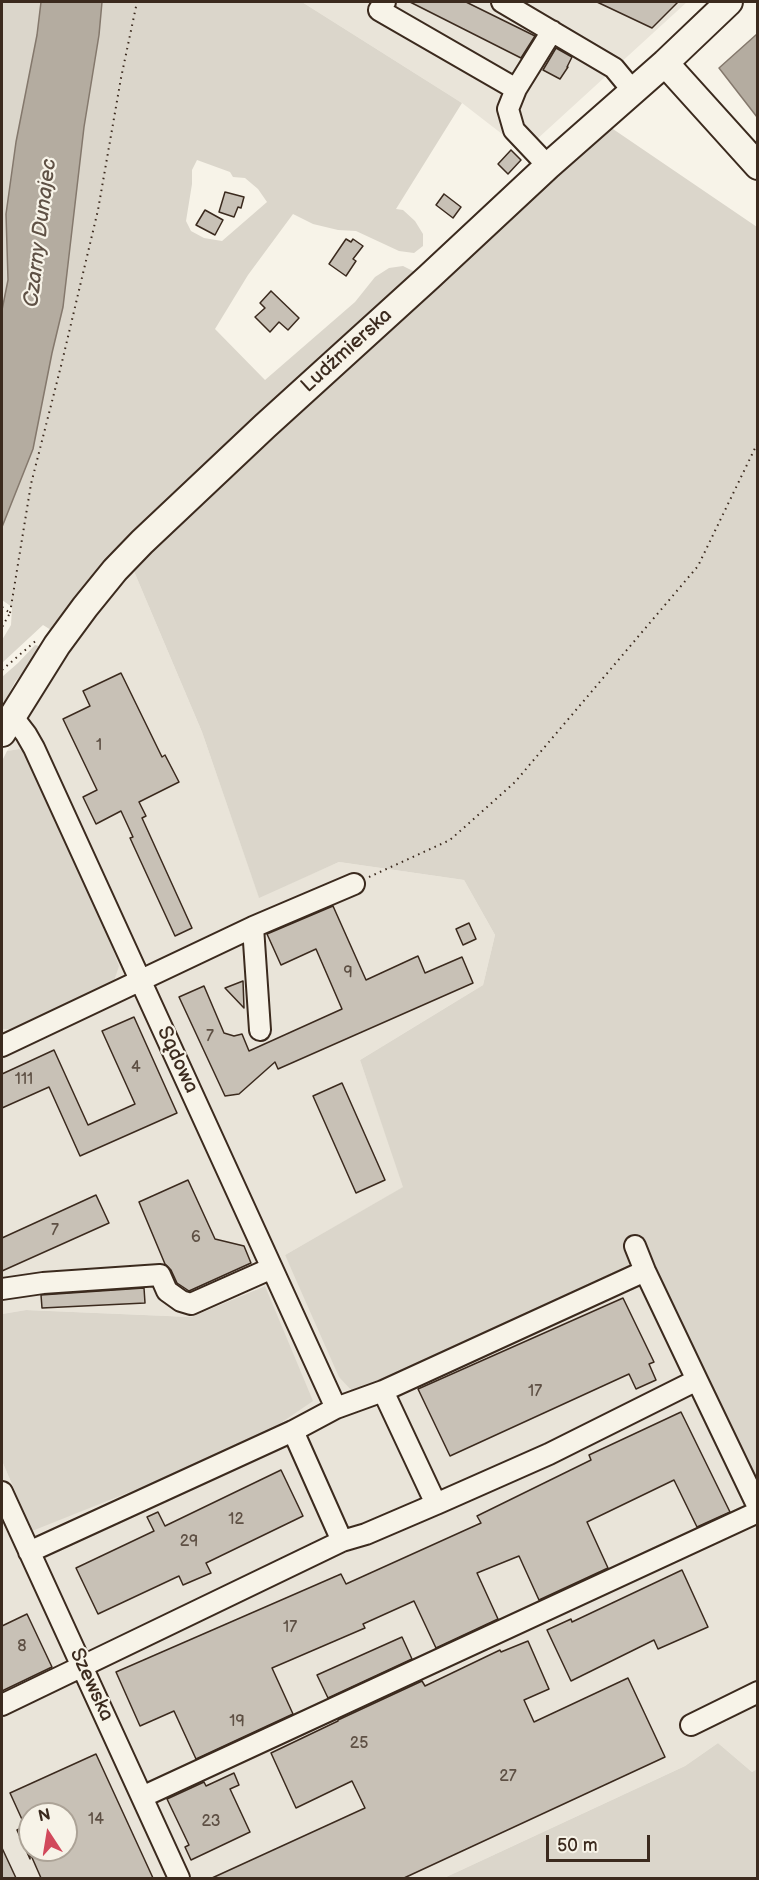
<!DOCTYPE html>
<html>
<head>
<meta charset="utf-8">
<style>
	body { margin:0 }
	#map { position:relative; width:759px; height:1880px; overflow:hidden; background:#f7f3e8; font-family:"Balsamiq Sans",sans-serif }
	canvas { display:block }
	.frame { position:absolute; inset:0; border:3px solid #3b2a1e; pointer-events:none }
	.north { position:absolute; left:18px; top:1802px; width:60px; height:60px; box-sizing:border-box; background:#f7f3e8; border:2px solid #aca397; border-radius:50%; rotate:348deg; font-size:16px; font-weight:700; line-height:24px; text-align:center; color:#3b2a1e }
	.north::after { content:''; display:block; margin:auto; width:21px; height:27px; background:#d1495b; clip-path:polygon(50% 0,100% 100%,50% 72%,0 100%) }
	.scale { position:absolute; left:546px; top:1835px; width:104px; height:27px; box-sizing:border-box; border:3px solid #3b2a1e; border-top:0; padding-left:8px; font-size:18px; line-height:21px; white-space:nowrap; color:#3b2a1e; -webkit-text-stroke:4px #f7f3e8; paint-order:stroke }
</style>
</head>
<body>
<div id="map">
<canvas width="759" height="1880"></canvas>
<div class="frame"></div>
<div class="north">N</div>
<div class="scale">50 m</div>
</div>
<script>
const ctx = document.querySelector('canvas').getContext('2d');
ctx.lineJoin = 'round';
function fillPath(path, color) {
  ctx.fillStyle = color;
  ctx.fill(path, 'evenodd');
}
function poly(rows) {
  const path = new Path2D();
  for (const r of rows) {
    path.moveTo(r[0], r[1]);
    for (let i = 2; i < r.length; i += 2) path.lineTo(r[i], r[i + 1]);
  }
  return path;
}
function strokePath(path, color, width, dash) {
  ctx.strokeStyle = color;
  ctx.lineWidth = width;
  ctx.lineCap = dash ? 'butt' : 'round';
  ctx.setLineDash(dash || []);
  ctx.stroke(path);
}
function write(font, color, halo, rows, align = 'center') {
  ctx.font = font + ' "Balsamiq Sans",sans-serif';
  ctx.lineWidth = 4.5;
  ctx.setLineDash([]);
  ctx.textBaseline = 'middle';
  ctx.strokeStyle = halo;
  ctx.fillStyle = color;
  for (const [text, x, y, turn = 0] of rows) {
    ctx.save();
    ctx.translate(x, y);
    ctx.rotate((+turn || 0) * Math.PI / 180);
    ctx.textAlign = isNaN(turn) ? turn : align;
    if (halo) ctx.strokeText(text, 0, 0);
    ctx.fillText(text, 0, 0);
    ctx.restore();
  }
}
fillPath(poly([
	[302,2,687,2,524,151,462,103],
	[133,569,202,732,259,897,339,862,464,880,495,935,483,985,360,1060,404,1187,285,1255,354,1392,653,1261,757,1481,757,1769,752,1772,718,1743,685,1766,444,1878,2,1878,2,1461,32,1531,264,1286,191,1317,26,1310,2,1314,2,1028,19,749,7,751,61,665,117,587],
	[30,1814,66,1814,66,1850,30,1850]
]), '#e9e4d9');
fillPath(poly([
	[2,2,41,2,37,35,6,214,8,280,2,310],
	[102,2,302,2,462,103,396,209,403,210,415,221,423,234,423,246,414,253,399,251,356,231,338,230,313,224,293,214,248,275,215,329,265,380,355,302,375,277,389,268,403,266,415,272,94,579,51,630,43,625,2,663,2,640,11,625,12,607,2,600,2,527,33,449,52,353,63,307,84,127,99,35],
	[197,160,230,172,233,177,245,178,258,189,267,202,222,241,204,238,191,231,186,221,192,184,192,170],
	[610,127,757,227,757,1481,653,1261,354,1393,339,1377,285,1255,403,1187,360,1060,483,985,495,935,464,880,339,862,259,898,202,732,133,569],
	[35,645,43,647,15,682,2,707,2,677,18,663],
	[19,749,27,754,105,929,119,966,114,981,85,998,15,1029,2,1029,2,761,7,751],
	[265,1286,313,1401,250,1444,32,1531,2,1461,2,1314,26,1310,191,1317],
	[718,1743,752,1772,757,1769,757,1878,444,1878,685,1766]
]), '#dbd6cb');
const water = poly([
	[41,2,102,2,99,35,84,127,63,307,52,353,33,449,2,527,2,310,8,280,6,214,16,142,37,35,41,2],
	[757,34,757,117,719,68,757,34]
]);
fillPath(water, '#b4aca0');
strokePath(water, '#84786c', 1.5);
const building = poly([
	[410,2,466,2,535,36,521,58,410,2],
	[597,2,678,2,652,28,597,2],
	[556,48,572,57,567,67,568,67,560,79,543,70,556,48],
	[511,150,521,160,508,174,498,164,511,150],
	[225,192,244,197,241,208,238,207,234,217,219,212,225,192],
	[444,194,461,207,453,218,436,205,444,194],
	[205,210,223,220,215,235,196,225,205,210],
	[346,239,351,242,353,239,363,246,353,259,356,261,346,276,329,264,346,239],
	[271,291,299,318,288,330,279,322,270,332,255,317,265,308,260,303,271,291],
	[121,673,162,757,165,755,179,782,139,802,146,816,142,818,192,928,175,936,130,838,133,837,121,811,96,824,83,797,97,790,63,719,90,706,83,691,121,673],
	[333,906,366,980,418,956,425,973,462,957,473,983,278,1069,275,1062,239,1094,225,1096,179,997,204,986,224,1033,234,1036,242,1034,249,1051,342,1009,316,949,281,965,267,934,333,906],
	[469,923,476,939,463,945,456,929,469,923],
	[243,981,244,1008,225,988,243,981],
	[134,1017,177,1113,80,1156,49,1087,2,1108,2,1074,54,1050,88,1125,135,1104,102,1031,134,1017],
	[342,1083,385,1180,356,1193,313,1096,342,1083],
	[188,1180,215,1239,244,1246,251,1263,189,1291,177,1283,171,1270,165,1264,139,1202,188,1180],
	[96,1195,109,1223,2,1271,2,1238,96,1195],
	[144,1288,145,1303,42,1308,41,1295,144,1288],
	[623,1298,654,1362,649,1364,656,1380,636,1389,629,1374,450,1456,418,1389,623,1298],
	[681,1412,730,1512,697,1527,674,1480,587,1522,608,1568,539,1600,519,1556,477,1573,498,1619,436,1648,414,1601,363,1624,365,1628,272,1668,293,1714,196,1759,174,1711,140,1726,116,1672,341,1574,346,1584,481,1523,477,1516,591,1460,589,1455,681,1412],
	[281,1470,303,1516,206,1563,211,1573,183,1585,179,1576,98,1614,76,1568,154,1531,147,1517,158,1512,165,1526,281,1470],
	[682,1570,708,1627,658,1649,654,1640,571,1681,547,1630,571,1619,572,1622,682,1570],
	[27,1614,52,1667,2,1691,2,1626,27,1614],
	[402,1637,412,1659,328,1698,317,1675,402,1637],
	[528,1641,549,1689,524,1700,534,1722,628,1678,665,1757,404,1878,212,1878,365,1808,352,1781,296,1808,271,1753,338,1721,338,1720,422,1681,425,1686,500,1650,501,1652,528,1641],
	[96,1754,153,1878,41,1878,30,1853,30,1859,17,1830,25,1826,10,1793,96,1754],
	[30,1814,66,1814,66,1850,30,1850,30,1814],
	[234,1773,239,1785,230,1789,250,1832,191,1860,185,1847,189,1845,167,1799,204,1782,206,1786,234,1773],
	[2,1848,16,1878,2,1878,2,1848]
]);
fillPath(building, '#c8c1b6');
strokePath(building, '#3b2a1e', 1.5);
const minor = poly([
	[385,2,379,10,516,89,508,109,514,130,548,166],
	[502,2,614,68,633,91],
	[516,89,552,31],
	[11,717,16,721,26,734,34,748,336,1408],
	[253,927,260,1030],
	[2,1046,253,927,354,884],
	[635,1246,645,1271,697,1380],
	[2,1289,43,1283,160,1275,167,1291,181,1301,191,1304,272,1268],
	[383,1391,645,1271],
	[293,1431,342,1541],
	[2,1492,179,1878],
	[436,1504,549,1454,697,1380,758,1507],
	[2,1705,342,1541,366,1534,436,1504,383,1391,336,1408,293,1431,29,1552],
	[691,1725,758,1692],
	[142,1797,758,1512]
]);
const major = poly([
	[665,63,758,166],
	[2,733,57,645,85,607,115,570,142,542,265,426,429,277,548,166,665,63,729,2]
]);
strokePath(minor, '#3b2a1e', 24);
strokePath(major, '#3b2a1e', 30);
strokePath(poly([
	[2,607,10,613,2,627],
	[10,613,31,484,62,362,98,210,121,78,137,2],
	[2,670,38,639],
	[369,877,450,840,515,782,698,566,758,442]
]), '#3b2a1e', 2, [1.5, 4.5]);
strokePath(minor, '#f7f3e8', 20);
strokePath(major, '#f7f3e8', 26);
write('16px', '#5e5044', null, [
	["1",99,746],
	["9",348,973],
	["7",210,1037],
	["4",136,1068],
	["111",24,1080],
	["7",55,1231],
	["6",196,1238],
	["17",535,1392],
	["12",236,1520],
	["29",189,1542],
	["17",290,1628],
	["8",22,1647],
	["19",237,1722],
	["25",359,1744],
	["27",508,1777],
	["14",96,1820],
	["23",211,1822]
]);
write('20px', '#3b2a1e', '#f7f3e8', [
	["Ludźmierska",347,351,-42],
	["Sądowa",177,1060,65],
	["Szewska",91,1685,65]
]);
write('italic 21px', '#5f5145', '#f7f3e8', [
	["Czarny Dunajec",41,233,-83]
]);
</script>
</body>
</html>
